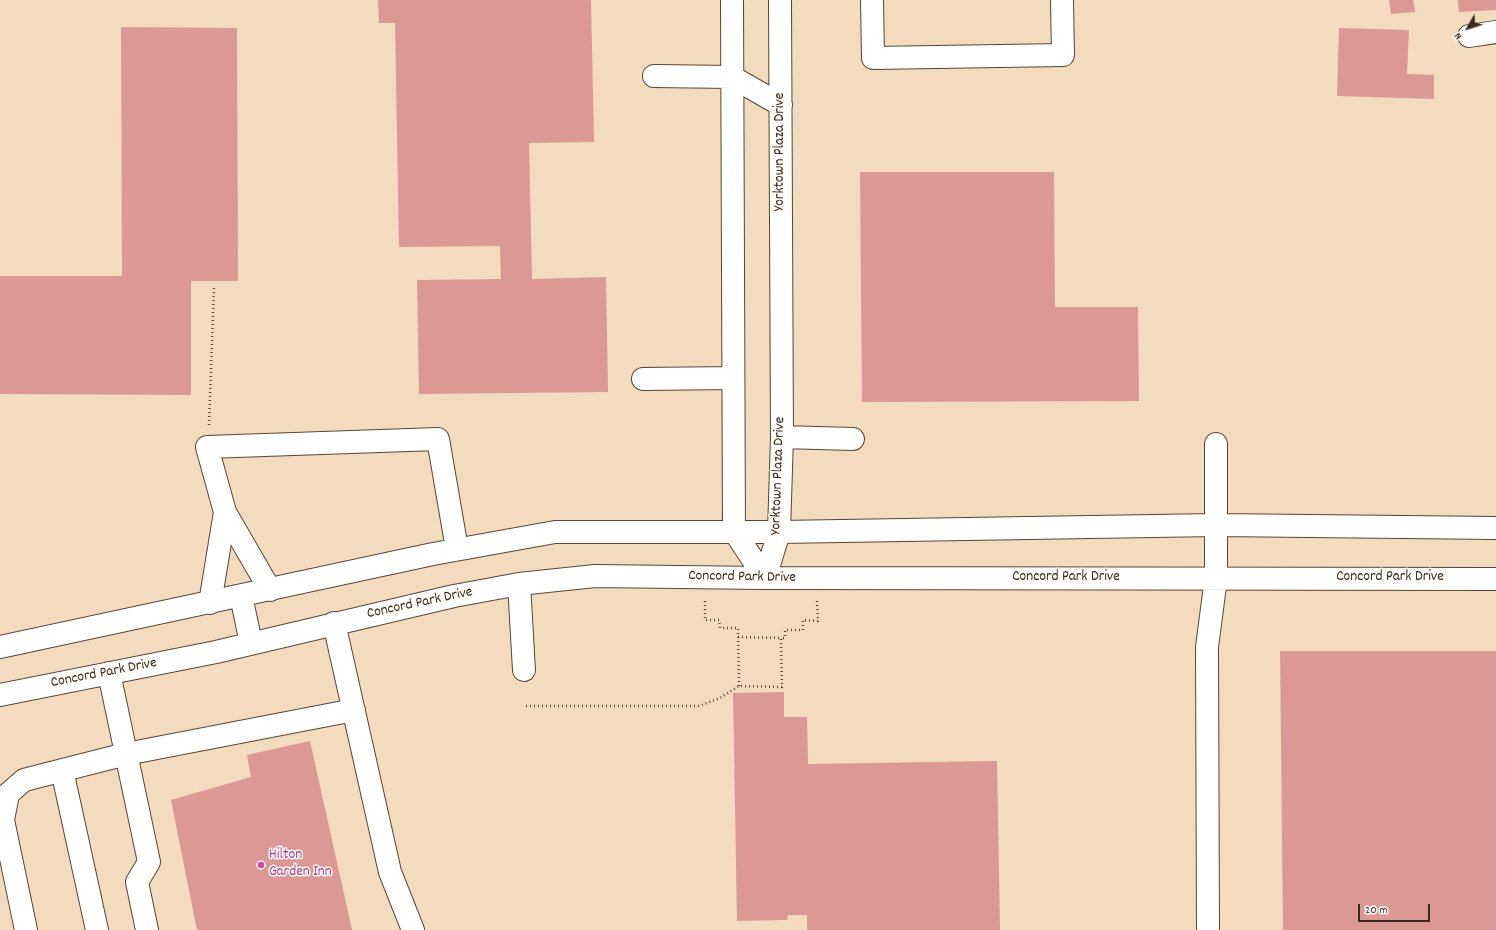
<!DOCTYPE html>
<html>
<head>
<meta charset="utf-8">
<style>
	body { margin:0 }
	#map { position:relative; width:1496px; height:930px; overflow:hidden; background:#f3dcbd; font-family:Dekko,sans-serif }
	canvas { display:block }
	.north { position:absolute; left:1448px; top:8px; width:40px; height:40px; -webkit-text-stroke:3px #fdfcf7; paint-order:stroke; rotate:231deg; font-size:11px; font-weight:700; line-height:16px; text-align:center; color:#3b2a1e }
	.north::after { content:''; display:block; margin:auto; width:14px; height:18px; background:#3b2a1e; clip-path:polygon(50% 0,100% 100%,50% 72%,0 100%) }
	.scale { position:absolute; left:1358px; top:904px; width:72px; height:18px; box-sizing:border-box; border:2px solid #3b2a1e; border-top:0; padding-left:5px; font-size:12px; line-height:14px; white-space:nowrap; color:#3b2a1e; -webkit-text-stroke:3px #fdfcf7; paint-order:stroke }
</style>
</head>
<body>
<div id="map">
<canvas width="1496" height="930"></canvas>
<div class="north">N</div>
<div class="scale">20 m</div>
</div>
<script>
const ctx = document.querySelector('canvas').getContext('2d');
ctx.lineJoin = 'round';
function fillPath(path, color) {
  ctx.fillStyle = color;
  ctx.fill(path, 'evenodd');
}
function poly(rows) {
  const path = new Path2D();
  for (const r of rows) {
    path.moveTo(r[0], r[1]);
    for (let i = 2; i < r.length; i += 2) path.lineTo(r[i], r[i + 1]);
  }
  return path;
}
function strokePath(path, color, width, dash) {
  ctx.strokeStyle = color;
  ctx.lineWidth = width;
  ctx.lineCap = dash ? 'butt' : 'round';
  ctx.setLineDash(dash || []);
  ctx.stroke(path);
}
function write(font, color, halo, rows, align = 'center') {
  ctx.font = font + ' Dekko,sans-serif';
  ctx.lineWidth = 3;
  ctx.setLineDash([]);
  ctx.textBaseline = 'middle';
  ctx.strokeStyle = halo;
  ctx.fillStyle = color;
  for (const [text, x, y, turn = 0] of rows) {
    ctx.save();
    ctx.translate(x, y);
    ctx.rotate((+turn || 0) * Math.PI / 180);
    ctx.textAlign = isNaN(turn) ? turn : align;
    if (halo) ctx.strokeText(text, 0, 0);
    ctx.fillText(text, 0, 0);
    ctx.restore();
  }
}
fillPath(poly([
	[378,0,591,0,594,142,529,143,532,279,606,277,608,392,419,394,417,280,501,279,500,246,399,247,395,23,379,23],
	[1389,0,1413,0,1415,12,1391,14],
	[1458,0,1496,0,1496,10,1459,12],
	[121,27,237,28,238,281,191,281,191,395,0,394,0,276,122,276],
	[1339,28,1409,30,1407,74,1434,75,1434,99,1337,96],
	[860,172,1054,172,1055,307,1138,307,1139,401,862,402],
	[1280,651,1496,651,1496,930,1283,930],
	[784,692,784,717,807,717,808,764,997,761,1000,930,807,930,807,915,788,915,787,920,737,921,733,693],
	[310,741,352,930,197,930,171,800,251,777,247,755]
]), '#db9894');
const minor = poly([
	[732,0,734,531,765,578],
	[872,0,873,58,1063,55,1062,0],
	[1469,36,1496,32],
	[654,76,732,77,781,105],
	[643,379,733,378],
	[782,437,853,439],
	[225,512,270,590],
	[765,578,779,532,782,437,780,0],
	[519,584,524,670],
	[241,596,251,643],
	[210,603,225,512,207,447,438,439,457,549],
	[334,623,390,872,413,930],
	[0,647,433,554,555,532,779,532,1216,525,1496,528],
	[109,673,149,862,137,882,147,930],
	[0,695,216,652,454,596,519,584,595,576,765,578,1496,579],
	[62,770,97,930],
	[26,930,3,820,8,794,24,780,126,754,354,710],
	[1208,930,1207,647,1216,578,1216,444]
]);
strokePath(minor, '#574536', 24);
strokePath(poly([
	[209,425,214,287],
	[705,601,705,620,719,620,720,628,738,628,739,686],
	[738,637,781,638],
	[526,706,699,706,720,698,739,686,782,687,781,638,785,638,785,630,803,630,803,620,818,621,817,601]
]), '#574536', 2.5, [1, 3]);
strokePath(minor, '#fff', 22);
for (const [x, y, r, color] of [
	[261,865,4,"#d1479c"]
]) {
  const dot = new Path2D();
  dot.arc(x, y, r, 0, 2 * Math.PI);
  ctx.fillStyle = color;
  ctx.fill(dot);
  strokePath(dot, '#fdfcf7', 1.5);
}
write('15px', '#3b2a1e', '#fdfcf7', [
	["Yorktown Plaza Drive",781,152,-90],
	["Yorktown Plaza Drive",779,476,-88],
	["Concord Park Drive",742,578,1],
	["Concord Park Drive",1066,578],
	["Concord Park Drive",1390,578],
	["Concord Park Drive",420,604,-12],
	["Concord Park Drive",104,674,-11]
]);
write('15px', '#b23c85', '#fdfcf7', [
	["Hilton",269,856],
	["Garden Inn",269,873]
], 'left');
</script>
</body>
</html>
